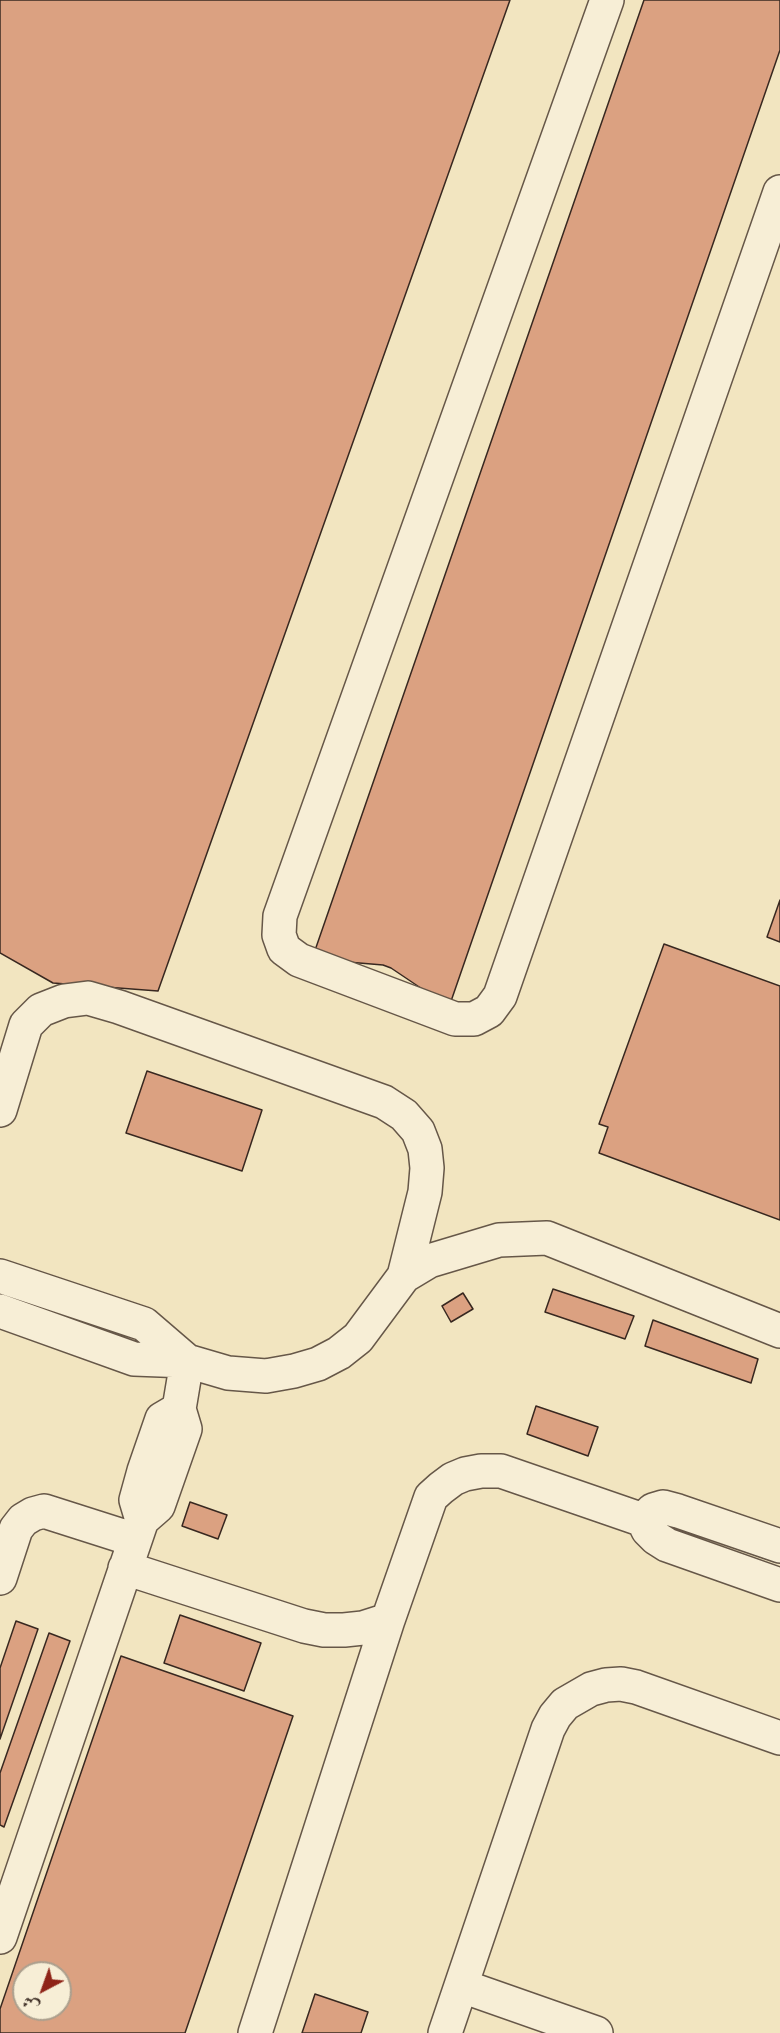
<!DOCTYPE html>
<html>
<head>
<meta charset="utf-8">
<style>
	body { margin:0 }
	#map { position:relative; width:780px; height:2033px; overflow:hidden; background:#f2e5c0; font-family:"Old Standard TT",Amiri,serif }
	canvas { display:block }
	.north { position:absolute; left:12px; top:1961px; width:60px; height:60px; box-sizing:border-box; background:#f7eed6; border:2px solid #ab9f8d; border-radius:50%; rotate:221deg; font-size:16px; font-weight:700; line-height:24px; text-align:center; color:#382820 }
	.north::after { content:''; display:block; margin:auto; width:21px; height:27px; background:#8f2418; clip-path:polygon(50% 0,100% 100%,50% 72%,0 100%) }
</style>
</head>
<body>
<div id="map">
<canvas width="780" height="2033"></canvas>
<div class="north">ش</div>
</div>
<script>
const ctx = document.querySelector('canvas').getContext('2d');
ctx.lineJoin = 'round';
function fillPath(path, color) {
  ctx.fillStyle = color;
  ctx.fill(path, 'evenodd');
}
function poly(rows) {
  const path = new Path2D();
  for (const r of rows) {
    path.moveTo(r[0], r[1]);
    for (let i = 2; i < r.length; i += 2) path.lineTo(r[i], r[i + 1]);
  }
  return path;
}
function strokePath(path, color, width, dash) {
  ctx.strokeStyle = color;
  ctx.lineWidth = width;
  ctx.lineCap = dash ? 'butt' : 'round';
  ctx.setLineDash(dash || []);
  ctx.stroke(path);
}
const building = poly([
	[0,0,510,0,158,991,53,983,0,953,0,0],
	[644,0,780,0,780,50,449,1007,391,968,383,965,312,959,644,0],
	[780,900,780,942,767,937,780,900],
	[664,944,780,986,780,1220,599,1153,608,1127,599,1124,664,944],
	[147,1071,262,1110,242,1171,126,1133,147,1071],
	[553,1289,634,1316,625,1339,545,1312,553,1289],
	[463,1293,473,1309,451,1322,442,1306,463,1293],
	[653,1320,758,1359,751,1383,645,1346,653,1320],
	[536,1406,598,1427,588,1456,527,1434,536,1406],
	[190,1502,227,1515,218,1539,182,1526,190,1502],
	[180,1615,261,1643,244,1691,164,1663,180,1615],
	[16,1621,38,1629,0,1739,0,1668,16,1621],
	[49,1633,70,1641,4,1827,0,1825,0,1773,49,1633],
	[121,1656,293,1716,185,2033,0,2033,0,2009,121,1656],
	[24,1973,60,1973,60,2009,24,2009,24,1973],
	[315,1994,368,2012,361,2033,302,2033,315,1994]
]);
fillPath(building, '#dba181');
strokePath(building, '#382820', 1.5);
const minor = poly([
	[607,0,280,916,279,935,284,949,299,960,455,1019,474,1019,489,1011,500,996,780,192],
	[0,1110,26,1025,41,1010,64,1001,88,998,119,1007,384,1102,404,1115,418,1131,425,1149,427,1168,425,1192,404,1276,358,1338,339,1353,318,1364,294,1371,266,1376,228,1373,187,1361,134,1359,0,1311],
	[0,1276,144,1324,187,1361],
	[404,1276,429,1261,499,1240,547,1238,780,1331],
	[142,1520,136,1500,144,1471,162,1419,179,1409],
	[643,1520,653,1510,663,1507,678,1511,780,1546],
	[125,1568,304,1626,324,1630,344,1630,363,1628,388,1620],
	[0,1578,16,1529,23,1520,33,1514,44,1511,135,1540],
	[0,1937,142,1520,158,1506,185,1429,179,1409,187,1361],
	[462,1986,596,2033],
	[255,2033,388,1620,431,1497,441,1488,453,1479,465,1474,481,1471,501,1471,643,1520,648,1530,656,1538,667,1545,780,1585],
	[445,2033,548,1729,555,1716,565,1704,591,1689,606,1685,621,1684,636,1687,780,1738]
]);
strokePath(minor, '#665748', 36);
strokePath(minor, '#f7eed6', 33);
</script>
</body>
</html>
